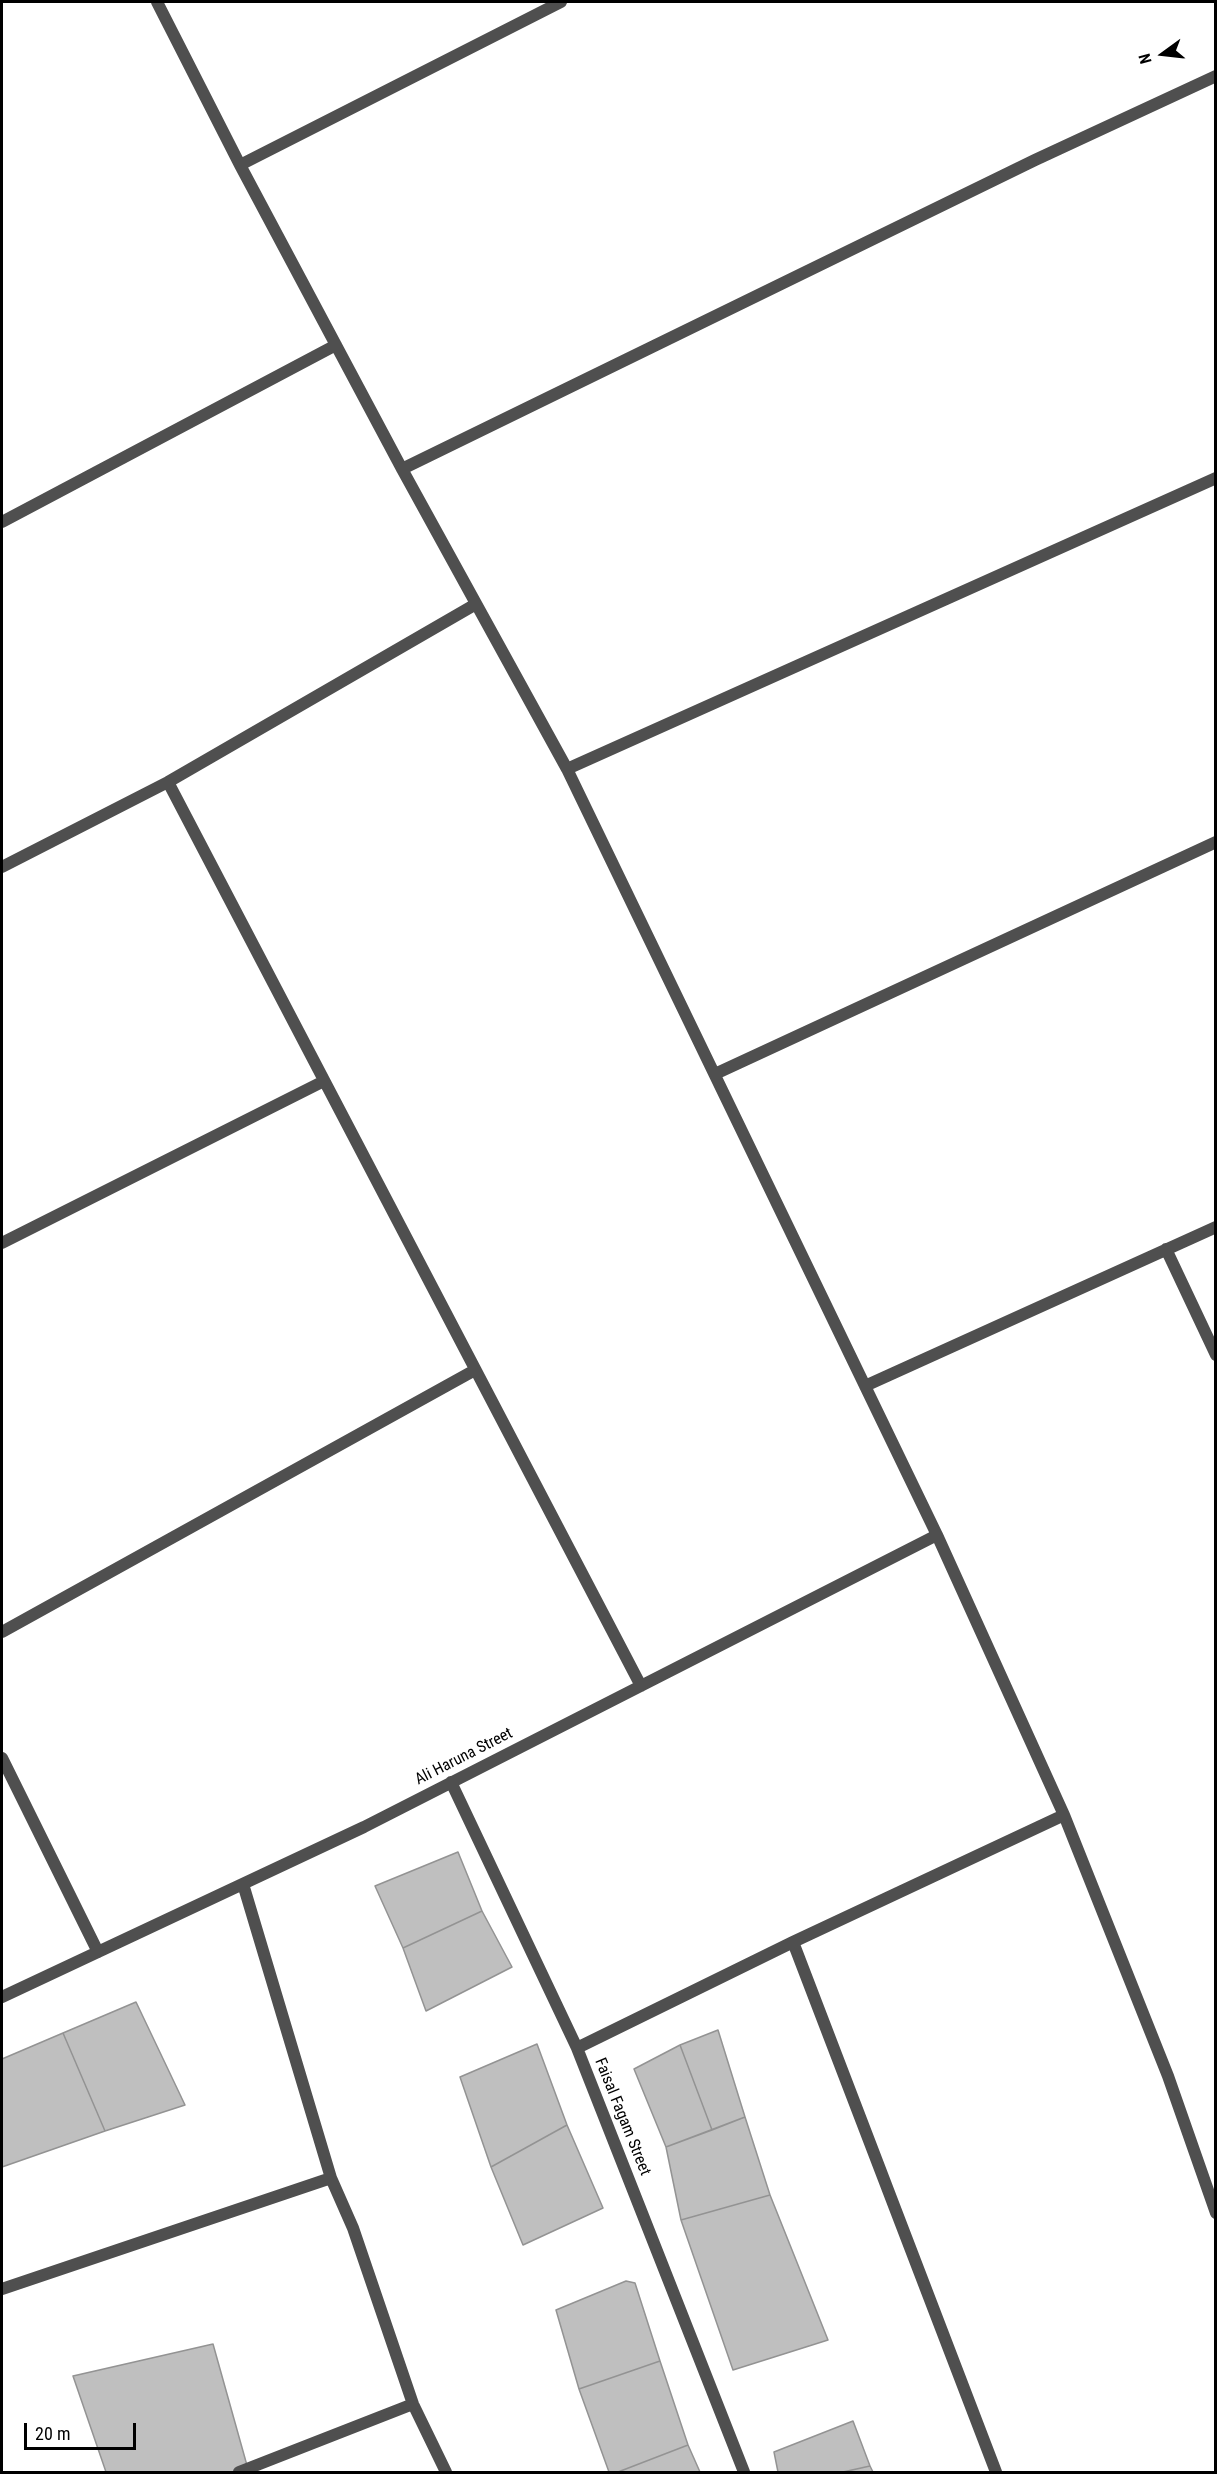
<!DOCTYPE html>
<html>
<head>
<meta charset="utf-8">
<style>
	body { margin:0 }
	#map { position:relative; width:1217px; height:2474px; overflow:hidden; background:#fff; font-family:"Roboto Condensed",sans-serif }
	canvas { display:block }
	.frame { position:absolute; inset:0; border:3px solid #000; pointer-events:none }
	.north { position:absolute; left:1133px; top:24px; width:60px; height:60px; -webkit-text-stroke:4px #fff; paint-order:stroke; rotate:255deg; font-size:16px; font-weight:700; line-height:24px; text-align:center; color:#000 }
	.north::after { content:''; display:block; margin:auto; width:21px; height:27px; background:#000; clip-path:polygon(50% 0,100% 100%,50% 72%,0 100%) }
	.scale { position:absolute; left:24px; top:2423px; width:112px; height:27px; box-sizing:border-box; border:3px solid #000; border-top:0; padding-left:8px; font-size:18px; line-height:21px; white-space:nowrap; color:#000; -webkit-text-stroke:4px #fff; paint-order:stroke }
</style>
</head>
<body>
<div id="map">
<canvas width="1217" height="2474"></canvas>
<div class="frame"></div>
<div class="north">N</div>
<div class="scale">20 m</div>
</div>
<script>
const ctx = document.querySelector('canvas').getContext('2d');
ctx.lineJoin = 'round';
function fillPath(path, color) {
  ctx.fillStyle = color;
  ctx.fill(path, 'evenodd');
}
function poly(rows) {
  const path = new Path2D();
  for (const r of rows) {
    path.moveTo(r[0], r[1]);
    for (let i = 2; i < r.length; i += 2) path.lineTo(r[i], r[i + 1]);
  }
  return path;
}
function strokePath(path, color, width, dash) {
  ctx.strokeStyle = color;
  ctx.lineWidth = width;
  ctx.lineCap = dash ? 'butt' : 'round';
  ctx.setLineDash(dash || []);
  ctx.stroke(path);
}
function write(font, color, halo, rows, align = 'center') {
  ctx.font = font + ' "Roboto Condensed",sans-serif';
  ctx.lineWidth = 4.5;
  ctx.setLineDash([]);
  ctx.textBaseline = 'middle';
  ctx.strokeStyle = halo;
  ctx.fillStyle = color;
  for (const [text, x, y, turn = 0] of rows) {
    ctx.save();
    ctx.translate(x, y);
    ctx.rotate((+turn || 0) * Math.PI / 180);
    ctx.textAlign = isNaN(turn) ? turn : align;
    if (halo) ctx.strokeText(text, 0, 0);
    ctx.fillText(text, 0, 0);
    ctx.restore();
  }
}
const building = poly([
	[458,1852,482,1911,403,1948,375,1886,458,1852],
	[482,1911,512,1967,426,2011,403,1948,482,1911],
	[136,2002,185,2105,105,2131,63,2033,136,2002],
	[718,2030,745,2117,712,2130,680,2045,718,2030],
	[63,2033,105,2131,2,2167,2,2059,63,2033],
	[537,2044,567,2125,491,2167,460,2077,537,2044],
	[680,2045,712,2130,666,2147,634,2069,680,2045],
	[745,2117,770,2195,681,2220,666,2147,745,2117],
	[567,2125,603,2208,523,2245,491,2167,567,2125],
	[770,2195,828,2340,733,2370,681,2220,770,2195],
	[626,2281,635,2283,660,2361,579,2389,556,2310,626,2281],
	[213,2344,248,2469,239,2472,106,2472,73,2376,213,2344],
	[660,2361,688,2445,618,2472,609,2472,579,2389,660,2361],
	[853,2421,870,2466,843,2472,778,2472,774,2452,853,2421],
	[688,2445,700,2472,618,2472,688,2445],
	[870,2466,873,2472,843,2472,870,2466]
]);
fillPath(building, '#bfbfbf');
strokePath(building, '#939393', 1.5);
strokePath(poly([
	[157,2,240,165,402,469,567,769,937,1535,1064,1815,1168,2076,1216,2213],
	[240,165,561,2],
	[402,469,1035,160,1216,76],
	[2,522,336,345],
	[567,769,1216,478],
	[168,782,641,1686],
	[2,867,168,782,476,604],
	[715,1074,1216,842],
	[2,1243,324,1081],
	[1166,1249,1216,1355],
	[865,1386,1216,1227],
	[2,1632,475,1370],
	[2,1758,98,1952],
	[451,1782,577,2048,744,2472],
	[243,1884,331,2178,353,2228,413,2404,446,2472],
	[793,1942,996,2472],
	[2,1997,364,1827,937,1535],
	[577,2048,793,1942,1064,1815],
	[2,2289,331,2178],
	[239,2472,413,2404]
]), '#4f4f4f', 12);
write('16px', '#000', '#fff', [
	["Ali Haruna Street",464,1757,-27],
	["Faisal Fagam Street",622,2117,68]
]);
</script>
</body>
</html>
